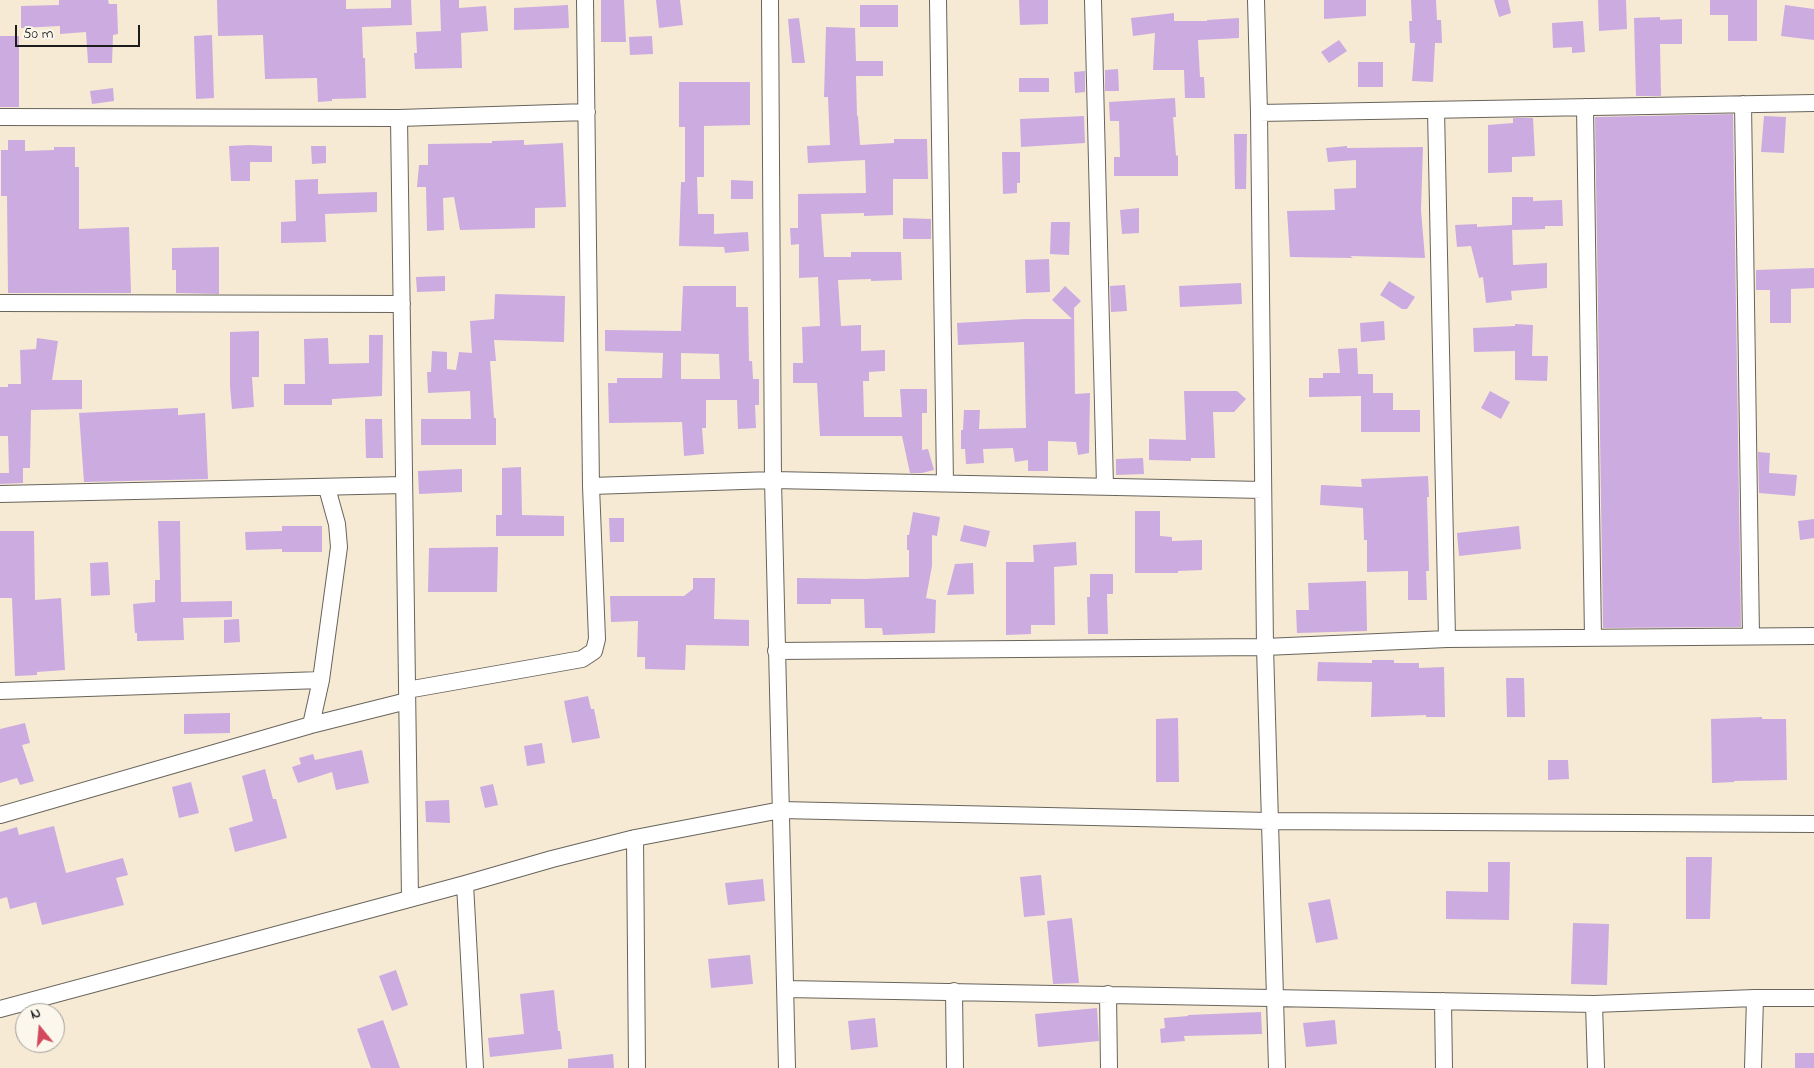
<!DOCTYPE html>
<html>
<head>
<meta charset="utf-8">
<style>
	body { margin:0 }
	#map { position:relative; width:1814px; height:1068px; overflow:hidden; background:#f6ead4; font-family:"Indie Flower",sans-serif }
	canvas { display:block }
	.north { position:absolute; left:15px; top:1003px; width:50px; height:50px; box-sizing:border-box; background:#fbf7ec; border:1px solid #a29f99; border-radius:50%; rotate:343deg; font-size:14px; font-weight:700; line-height:20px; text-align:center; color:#1c1c1c }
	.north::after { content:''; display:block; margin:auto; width:18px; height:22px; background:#d1495b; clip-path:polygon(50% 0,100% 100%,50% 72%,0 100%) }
	.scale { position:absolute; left:15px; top:25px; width:125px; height:22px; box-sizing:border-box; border:2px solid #1c1c1c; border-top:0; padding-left:6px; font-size:15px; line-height:18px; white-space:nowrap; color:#1c1c1c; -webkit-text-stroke:4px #fbf7ec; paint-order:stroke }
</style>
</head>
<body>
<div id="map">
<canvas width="1814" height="1068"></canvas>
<div class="north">N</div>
<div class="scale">50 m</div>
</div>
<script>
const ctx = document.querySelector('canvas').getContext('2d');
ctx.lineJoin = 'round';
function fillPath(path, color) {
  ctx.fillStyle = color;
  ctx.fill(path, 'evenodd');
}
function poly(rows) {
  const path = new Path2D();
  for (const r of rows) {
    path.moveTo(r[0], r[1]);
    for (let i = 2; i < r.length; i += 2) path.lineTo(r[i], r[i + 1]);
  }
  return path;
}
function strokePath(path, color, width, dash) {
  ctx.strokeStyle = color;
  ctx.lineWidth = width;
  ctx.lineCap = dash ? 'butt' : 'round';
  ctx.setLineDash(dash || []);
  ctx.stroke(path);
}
fillPath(poly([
	[59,0,108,0,109,4,117,4,118,34,113,35,112,63,88,63,86,32,60,34,60,26,21,28,21,6,59,5],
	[217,0,346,0,346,9,391,8,391,0,411,0,412,25,362,27,363,58,365,58,366,98,332,99,332,101,318,102,317,78,265,79,263,35,218,36],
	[440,0,459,0,459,8,486,6,488,31,461,33,462,68,415,69,414,53,417,53,416,32,441,31],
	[601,0,624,0,626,42,601,42],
	[656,0,680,0,683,25,659,28],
	[1019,0,1048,0,1048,24,1020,25],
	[1324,0,1366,0,1366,16,1324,19],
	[1411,0,1436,0,1437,20,1441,20,1442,43,1435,43,1433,82,1412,81,1415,43,1410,43,1409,21,1412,21],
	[1494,0,1508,0,1511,13,1499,17],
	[1598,0,1626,0,1627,29,1599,31],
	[1710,0,1757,0,1757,41,1728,41,1728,15,1710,15],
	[568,5,569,28,514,30,514,8],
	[860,5,898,5,898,27,860,27],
	[1785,5,1814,9,1814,40,1781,36],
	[1174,13,1174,21,1207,21,1207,20,1239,18,1239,38,1198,40,1200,77,1204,77,1205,98,1185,98,1184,70,1153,70,1155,33,1133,36,1131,18],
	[1660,17,1660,20,1682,19,1682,44,1660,44,1661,96,1636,96,1634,18],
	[799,18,805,63,792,63,788,19],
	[1583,21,1585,52,1572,53,1572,47,1553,48,1552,23],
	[826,27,855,28,856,61,883,61,883,76,856,76,857,116,858,116,860,145,894,143,894,139,927,139,928,179,893,179,893,215,864,216,864,213,821,214,824,257,851,257,851,252,901,252,902,280,871,281,871,279,838,280,841,326,861,325,861,351,885,350,885,371,869,372,869,381,863,381,864,417,902,417,900,389,927,389,927,413,922,413,922,450,928,449,934,470,922,473,910,473,902,436,820,436,817,383,793,383,793,363,803,363,802,327,820,326,818,277,799,278,799,244,791,245,790,228,798,228,798,194,866,193,865,160,808,163,807,146,830,145,828,97,824,97],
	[212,35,214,98,196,99,194,36],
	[0,36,19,36,19,107,0,107],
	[652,36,653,54,630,55,629,37],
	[1339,40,1347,51,1329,63,1321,52],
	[1358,62,1383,62,1383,87,1358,87],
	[1118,69,1119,91,1105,91,1105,70],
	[1085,71,1085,92,1075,93,1074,72],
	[1019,78,1049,78,1049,92,1019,92],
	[679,82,750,82,750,125,704,126,704,177,697,177,698,214,714,214,714,234,748,232,749,251,725,253,724,247,679,246,681,182,685,182,685,127,679,127],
	[113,88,114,101,92,104,90,91],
	[1175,98,1176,117,1173,117,1176,156,1178,155,1178,176,1114,176,1114,157,1120,157,1119,121,1110,121,1109,102],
	[1733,114,1741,627,1603,628,1595,117],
	[1084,116,1085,143,1021,147,1020,119],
	[1764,116,1786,117,1784,153,1761,152],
	[1513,118,1533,118,1535,156,1512,157,1512,172,1488,173,1488,125,1513,123],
	[1234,134,1247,134,1246,189,1235,189],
	[8,140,25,140,25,151,54,150,54,147,75,147,75,167,79,167,79,229,129,227,131,293,8,293,7,196,1,196,1,150,8,150],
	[524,140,524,145,563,143,566,207,535,208,535,228,460,230,454,197,443,198,444,230,427,231,426,187,417,187,419,165,428,165,428,144,492,143,492,141],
	[249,145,272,146,272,162,250,162,250,181,231,181,229,146],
	[311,146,326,146,326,163,312,164],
	[1347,146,1347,148,1423,147,1421,210,1425,258,1350,256,1353,258,1290,257,1287,211,1335,210,1334,189,1356,188,1356,160,1328,162,1326,148],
	[1002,152,1020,152,1020,183,1017,183,1017,193,1003,194],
	[318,179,318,194,377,192,377,212,325,214,326,242,281,243,281,222,296,221,295,180],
	[731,180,753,181,753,199,731,199],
	[1512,197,1533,197,1533,201,1562,200,1563,226,1545,226,1545,229,1512,230],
	[1139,208,1139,233,1122,234,1120,210],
	[903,218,931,219,931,239,903,239],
	[1051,222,1070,222,1069,255,1050,254],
	[1477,224,1477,227,1512,225,1513,265,1547,263,1547,288,1511,291,1512,300,1486,303,1483,277,1479,278,1471,246,1457,247,1455,225],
	[219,247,219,294,176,293,176,270,172,270,172,248],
	[1049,259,1050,292,1026,293,1025,260],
	[1814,268,1814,288,1791,289,1791,323,1770,323,1770,290,1756,290,1756,270],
	[445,276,445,291,417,292,416,277],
	[1389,281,1415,297,1407,309,1402,309,1380,295],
	[1241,283,1242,304,1180,307,1179,286],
	[1125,285,1127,311,1111,312,1110,286],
	[683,286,736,286,736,307,748,307,749,361,752,361,753,379,759,379,759,405,755,405,756,428,738,429,737,400,706,400,706,428,702,428,704,454,684,456,682,422,609,423,608,383,617,383,617,378,662,378,663,353,605,351,605,330,681,331],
	[681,353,719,354,720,379,681,379],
	[1065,286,1081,301,1074,308,1075,394,1090,393,1089,453,1078,455,1076,442,1048,441,1048,471,1028,471,1028,460,1015,462,1013,448,983,449,984,463,966,464,965,449,961,449,961,430,963,430,964,410,980,410,979,429,1026,428,1024,342,958,345,957,323,1025,319,1072,319,1052,300],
	[495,294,565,296,564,342,494,340,496,361,490,361,494,418,496,418,496,445,421,445,421,419,471,419,470,391,428,393,427,372,431,372,432,351,447,352,447,369,456,370,459,352,472,353,470,321,494,319],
	[1384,321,1385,340,1361,342,1360,323],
	[1515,324,1533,325,1532,356,1548,356,1547,381,1515,380,1515,351,1474,352,1473,328,1515,326],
	[259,331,259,377,252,377,254,407,232,409,230,387,230,332],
	[369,335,383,335,382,396,332,399,332,405,284,405,284,384,305,384,304,339,328,338,329,364,369,363],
	[37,338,58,341,52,380,82,380,82,409,31,410,30,468,23,468,23,483,0,484,0,473,9,473,8,436,0,436,0,387,8,387,8,384,21,384,20,350,36,349],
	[1357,348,1358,374,1373,374,1373,393,1393,393,1393,410,1420,410,1420,432,1361,432,1361,396,1309,397,1309,378,1323,378,1323,373,1340,373,1338,349],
	[1184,391,1237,391,1246,399,1234,412,1213,412,1215,458,1191,458,1191,461,1149,460,1149,439,1186,440],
	[1490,391,1510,402,1501,419,1481,408],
	[178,408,178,415,205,413,208,479,84,482,79,413],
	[365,419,382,419,383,458,366,458],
	[1758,452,1770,453,1769,473,1797,475,1795,496,1759,493],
	[1143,458,1144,474,1116,475,1116,459],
	[521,467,522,515,564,516,564,536,496,536,496,515,502,515,502,468],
	[462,469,462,492,419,494,418,471],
	[1428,476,1429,497,1427,497,1429,571,1426,571,1427,600,1408,600,1408,571,1367,572,1367,540,1364,540,1363,508,1320,505,1321,485,1362,487,1361,479],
	[1135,511,1160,511,1160,536,1172,537,1172,541,1202,540,1202,570,1178,571,1178,573,1135,573],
	[913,512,940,517,937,536,932,535,932,566,926,598,936,600,935,633,883,635,882,628,865,628,864,599,831,599,831,604,797,604,797,578,864,579,909,577,909,550,907,550,907,535,909,535],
	[609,518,624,518,624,542,610,542],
	[1814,519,1814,538,1800,540,1798,521],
	[158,521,180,521,181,602,232,601,232,617,183,618,184,640,137,641,137,633,135,633,133,604,155,602,155,580,160,580],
	[964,525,990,531,986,547,960,541],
	[282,526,322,526,322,552,282,552,282,549,246,550,245,532,282,531],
	[1519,526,1521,549,1459,556,1457,533],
	[0,531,34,531,35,600,61,598,65,670,37,672,37,675,15,676,12,598,0,598],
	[1076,542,1077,565,1054,567,1055,625,1031,625,1031,634,1006,635,1006,562,1034,562,1033,545],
	[498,547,497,592,428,592,429,548],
	[108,562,110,595,91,596,90,563],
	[973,563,974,594,947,595,955,564],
	[1090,574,1113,574,1113,594,1107,594,1108,634,1088,634,1087,597,1090,597],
	[693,578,715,578,714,619,749,620,749,646,686,645,685,670,645,669,645,657,637,657,638,621,611,622,610,596,684,596,693,589],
	[1366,581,1367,631,1297,633,1296,610,1309,610,1308,583],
	[239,619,240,642,224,643,224,620],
	[1372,660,1394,660,1394,663,1419,663,1419,668,1444,667,1445,717,1426,717,1426,715,1371,717,1372,682,1317,681,1318,662,1372,663],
	[1506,678,1524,678,1525,717,1507,717],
	[588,696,591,709,594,709,600,738,572,743,564,701],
	[230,713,230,733,184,734,184,714],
	[1762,717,1762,719,1786,719,1787,780,1734,781,1734,782,1712,783,1711,719],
	[1178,718,1179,782,1156,782,1156,719],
	[25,723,30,743,22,745,34,781,20,785,17,778,0,783,0,729],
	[542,743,545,763,527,766,524,746],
	[362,750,369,783,336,790,332,772,298,783,292,767,301,764,299,758,313,754,315,760],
	[1548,760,1568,760,1569,779,1548,780],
	[265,769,273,799,276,799,287,838,235,852,229,828,253,821,242,776],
	[191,782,199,813,179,818,172,787],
	[493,784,498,805,485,808,480,787],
	[449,800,450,823,426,822,425,801],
	[54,826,66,873,123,858,128,875,116,878,124,905,42,925,36,902,10,909,7,897,0,899,0,832,17,827,19,835],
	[1686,857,1712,857,1710,919,1686,919],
	[1488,862,1510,862,1509,920,1446,919,1446,891,1488,892],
	[1041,875,1045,915,1024,917,1020,877],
	[763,879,765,901,728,905,725,883],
	[1330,899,1338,939,1316,943,1308,903],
	[1072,918,1079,983,1053,984,1047,921],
	[1573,923,1609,924,1607,985,1571,984],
	[750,955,753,984,711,988,708,959],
	[396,970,408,1005,392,1011,379,976],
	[554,990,558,1031,560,1031,562,1049,490,1057,488,1038,524,1034,520,994],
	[1097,1008,1099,1041,1038,1047,1035,1014],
	[1261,1012,1262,1034,1184,1036,1185,1041,1161,1043,1160,1029,1165,1028,1164,1018,1188,1016,1188,1015],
	[875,1018,878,1047,851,1050,848,1021],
	[383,1020,400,1068,371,1068,357,1029],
	[1335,1020,1337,1044,1306,1047,1303,1023],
	[1795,1053,1814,1053,1814,1068,1795,1068],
	[613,1054,614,1068,568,1068,568,1059]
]), '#ccabe1');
const minor = poly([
	[770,0,773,480,787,1068],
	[938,0,945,483],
	[1093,0,1105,486],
	[1256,0,1259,113,1265,647,1277,1068],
	[1743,104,1751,636],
	[1585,107,1593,638],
	[1436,110,1447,639],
	[1259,113,1814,103],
	[0,117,399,118,587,112],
	[399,118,410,898],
	[0,303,402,304],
	[591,486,773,480,1263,490],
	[0,494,404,485],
	[776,651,1265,647,1447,639,1814,636],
	[407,690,582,659,594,651,597,639,591,486,585,0],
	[0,691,321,680],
	[311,725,321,680,339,547,337,524,327,488],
	[0,815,311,725,407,701],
	[635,838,637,1068],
	[465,884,475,1068],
	[786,989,1594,1004,1755,998,1814,998],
	[954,991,955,1068],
	[1108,994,1109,1068],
	[1443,1001,1444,1068],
	[1594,1004,1596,1068],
	[0,1009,465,884,552,859,635,838,781,810,1269,821,1814,824],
	[1753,1068,1755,998]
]);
strokePath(minor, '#68645c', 18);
strokePath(minor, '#fff', 16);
</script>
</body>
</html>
